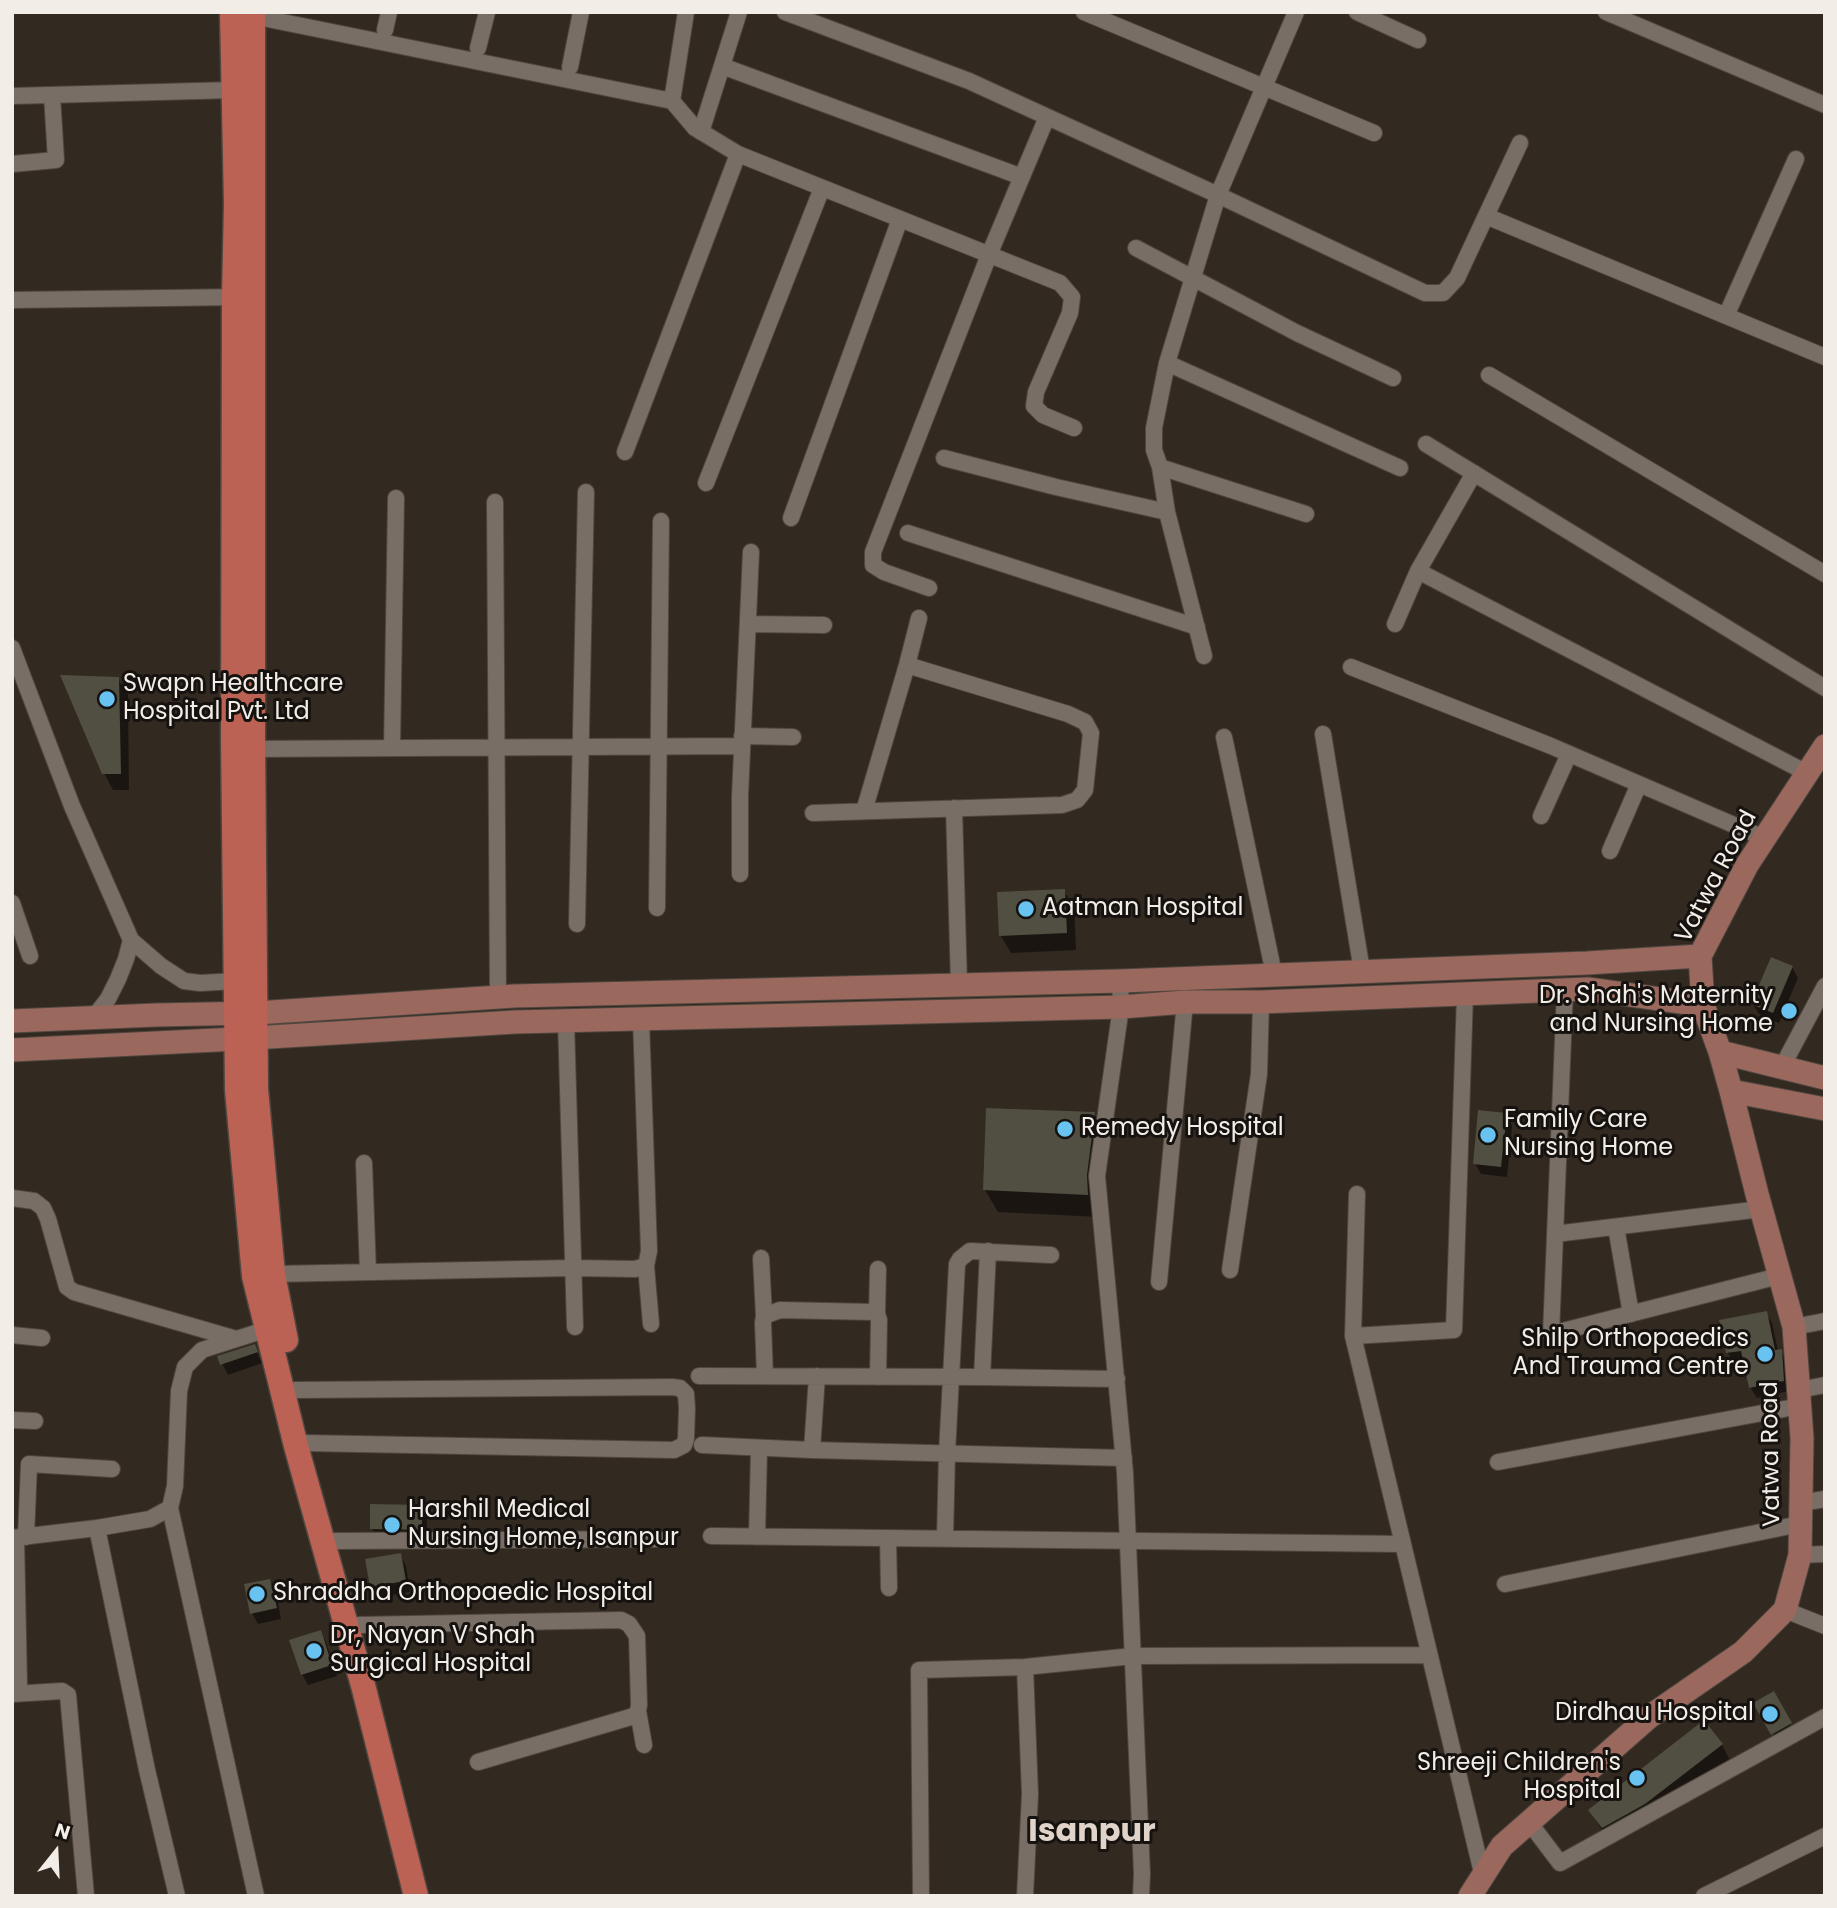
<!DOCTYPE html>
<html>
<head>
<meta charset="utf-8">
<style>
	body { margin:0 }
	#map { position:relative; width:1837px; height:1908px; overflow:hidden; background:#322920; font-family:Poppins,sans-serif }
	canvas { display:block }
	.frame { position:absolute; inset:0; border:14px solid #f3ede8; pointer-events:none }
	.north { position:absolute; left:21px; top:1817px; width:70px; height:70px; -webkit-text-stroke:5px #16120f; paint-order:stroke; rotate:18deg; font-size:19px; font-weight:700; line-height:28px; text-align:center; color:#f3ede8 }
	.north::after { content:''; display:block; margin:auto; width:24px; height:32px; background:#f3ede8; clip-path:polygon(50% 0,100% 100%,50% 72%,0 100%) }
</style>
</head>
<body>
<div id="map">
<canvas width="1837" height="1908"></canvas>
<div class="frame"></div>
<div class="north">N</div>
</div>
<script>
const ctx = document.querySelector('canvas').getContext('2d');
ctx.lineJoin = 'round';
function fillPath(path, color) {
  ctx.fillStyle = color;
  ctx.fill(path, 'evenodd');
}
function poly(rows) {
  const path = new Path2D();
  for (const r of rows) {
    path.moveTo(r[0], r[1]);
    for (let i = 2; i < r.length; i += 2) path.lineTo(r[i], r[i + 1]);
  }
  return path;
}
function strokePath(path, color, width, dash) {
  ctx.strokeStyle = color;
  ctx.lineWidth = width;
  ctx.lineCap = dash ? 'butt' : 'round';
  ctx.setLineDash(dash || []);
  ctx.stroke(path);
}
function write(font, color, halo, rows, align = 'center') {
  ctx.font = font + ' Poppins,sans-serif';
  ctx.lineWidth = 6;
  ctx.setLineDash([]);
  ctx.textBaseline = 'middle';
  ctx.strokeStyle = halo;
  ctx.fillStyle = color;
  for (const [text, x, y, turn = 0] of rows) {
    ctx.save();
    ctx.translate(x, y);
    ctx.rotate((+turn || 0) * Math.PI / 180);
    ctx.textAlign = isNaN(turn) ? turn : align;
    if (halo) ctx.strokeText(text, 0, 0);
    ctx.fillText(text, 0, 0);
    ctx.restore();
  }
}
fillPath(poly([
	[118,679,128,695,129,790,113,790,104,773],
	[1064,891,1074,907,1076,950,1011,953,1001,936,999,893],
	[1792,967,1798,978,1779,1023,1759,1014,1753,1004],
	[1094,1114,1107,1136,1100,1217,998,1212,985,1190],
	[1506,1115,1512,1126,1507,1177,1481,1174,1475,1163],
	[1766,1313,1772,1323,1778,1351,1781,1351,1787,1361,1789,1391,1757,1398,1750,1387,1745,1361,1734,1364,1728,1353,1722,1321],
	[254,1346,262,1363,228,1375,219,1357],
	[421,1506,427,1517,427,1540,378,1539,372,1528],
	[400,1555,406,1566,410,1592,378,1597,372,1586],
	[270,1581,276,1592,281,1619,258,1624,252,1613],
	[320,1632,326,1642,337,1676,308,1685,302,1674],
	[1773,1694,1796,1735,1779,1744,1756,1703],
	[1704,1723,1722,1745,1731,1762,1654,1821,1613,1843,1600,1827,1590,1810]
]), '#0007');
fillPath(poly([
	[60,675,119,677,121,774,102,774],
	[1065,889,1067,933,999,936,997,892],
	[1771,957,1793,966,1773,1013,1751,1004],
	[986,1108,1095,1112,1087,1175,1088,1195,983,1190],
	[1478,1110,1507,1113,1501,1167,1473,1164],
	[1767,1311,1775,1350,1782,1349,1784,1381,1749,1388,1741,1351,1726,1353,1719,1320],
	[255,1344,258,1352,220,1365,217,1356],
	[370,1504,422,1505,422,1530,370,1529],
	[401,1553,406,1581,370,1587,365,1559],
	[270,1579,277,1608,250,1614,244,1584],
	[321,1630,332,1665,301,1675,289,1640],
	[1774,1691,1792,1723,1771,1735,1753,1703],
	[1704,1720,1723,1744,1645,1804,1602,1828,1588,1810]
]), '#514e42');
const street = poly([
	[686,12,672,101,695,128,738,154,1060,283,1072,297,1070,313,1036,392,1034,406,1043,415,1074,428],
	[785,12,969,81,1218,195,1296,12],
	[1084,12,1374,133],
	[1357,12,1418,40],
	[1606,12,1825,105],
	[253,16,672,101],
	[385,30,389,12],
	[478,48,487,12],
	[722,66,1022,177],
	[570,67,581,12],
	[12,96,233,90],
	[701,132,739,12],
	[12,164,56,160,52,95],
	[1486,216,1825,357],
	[1136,248,1297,333,1393,378],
	[12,300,241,297],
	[1726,316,1796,159],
	[1167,363,1400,468],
	[1489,375,1825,574],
	[1426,444,1825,688],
	[625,452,738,154],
	[944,458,1056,487,1167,512],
	[1160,467,1306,514],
	[706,483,822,188],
	[495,502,498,997],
	[791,518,900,219],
	[908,533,1197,627],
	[1418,571,1807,773],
	[929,588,884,572,873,565,873,552,989,255,1047,117],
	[748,624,824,625],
	[1395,624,1418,571,1474,473],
	[12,648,72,806,131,940,126,959,118,979,108,999,94,1017],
	[1204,656,1167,512,1160,467,1154,450,1154,428,1167,363,1218,195,1425,293,1443,293,1457,278,1520,143],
	[1351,667,1551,746,1764,838],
	[1323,734,1362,971],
	[742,736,793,737],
	[1224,737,1274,974],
	[392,748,396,498],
	[244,749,742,746],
	[954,808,959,985],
	[864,811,907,665,919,618],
	[813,813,1062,805,1077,800,1085,790,1091,733,1085,722,1068,714,907,665],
	[1541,816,1569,754],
	[1610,851,1639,784],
	[740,874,740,796,751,552],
	[12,903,30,956],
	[657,908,661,521],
	[577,924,586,492],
	[131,940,161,966,184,981,200,983,236,981],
	[1120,981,1121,1007,1097,1176,1125,1473,1142,1874,1141,1896],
	[1565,990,1551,1334,1779,1276],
	[566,1021,575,1327],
	[1782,1067,1825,986],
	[364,1163,368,1272],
	[1357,1194,1353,1336,1483,1877],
	[12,1198,34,1201,43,1208,48,1219,67,1287,74,1292,236,1339],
	[1616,1227,1631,1314],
	[1555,1234,1761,1209],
	[761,1258,764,1316],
	[646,1266,651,1324],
	[1230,1270,1259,1074,1261,1002],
	[273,1274,572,1268,635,1269,646,1266,649,1251,641,1019],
	[1159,1282,1185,1002],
	[877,1314,878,1269],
	[1794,1327,1825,1321],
	[12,1335,42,1338],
	[1353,1336,1454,1330,1465,994],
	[699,1376,982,1377,1117,1379],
	[765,1376,763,1323,764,1316,780,1310,873,1312,877,1314,879,1320,878,1377],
	[982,1377,988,1251],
	[295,1390,672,1387,680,1388,686,1394,687,1408,686,1439,684,1445,674,1450,305,1443],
	[1799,1390,1825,1385],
	[12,1420,35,1421],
	[702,1445,812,1450,1124,1458],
	[812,1450,817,1376],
	[1498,1462,1800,1406],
	[1801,1503,1825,1499],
	[170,1508,256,1896],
	[97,1528,147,1770,177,1896],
	[711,1536,1403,1544],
	[26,1537,29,1464,112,1469],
	[757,1537,759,1448],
	[12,1538,97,1528,150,1519,170,1508,175,1486,179,1391,185,1367,202,1350,274,1327],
	[16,1538,19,1685,16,1693],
	[888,1538,889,1588],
	[945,1538,947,1453,957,1264,960,1259,970,1251,1051,1255],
	[335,1541,658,1539],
	[1800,1555,1825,1554],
	[1505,1584,1800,1524],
	[1785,1610,1825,1626],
	[357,1625,621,1620,629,1624,637,1636,639,1705,638,1711,634,1716,478,1762],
	[12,1694,62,1691,68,1695,86,1896],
	[638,1711,644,1745],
	[1529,1822,1560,1863,1825,1717],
	[921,1896,919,1670,1025,1667,1133,1656,1429,1655],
	[1025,1896,1030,1794,1025,1667],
	[1704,1896,1825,1836]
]);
const secondary = poly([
	[12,1021,156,1015,256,1013,514,996,1120,981,1587,963,1700,956],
	[12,1050,237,1039,515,1022,1121,1007,1185,1002,1261,1002,1588,989,1703,1005],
	[1720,1052,1825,1078],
	[1731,1091,1825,1109],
	[1470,1896,1502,1846,1649,1717,1743,1652,1785,1610,1800,1555,1802,1438,1794,1327,1757,1194,1731,1091,1720,1052,1703,1005,1700,956,1747,865,1825,746]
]);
const primary = poly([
	[232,12,236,204,234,297,233,738,237,1090,254,1276,296,1446,364,1689,416,1896],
	[253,12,253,738,256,1089,273,1274,286,1340]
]);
strokePath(street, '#4e463f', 18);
strokePath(secondary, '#4e463f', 25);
strokePath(primary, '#4e463f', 27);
strokePath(street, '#796e65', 16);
strokePath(secondary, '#9a685d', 23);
strokePath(primary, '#bc6255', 24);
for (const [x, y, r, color] of [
	[107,699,9,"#69c3f1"],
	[1026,909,9,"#69c3f1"],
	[1789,1011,9,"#69c3f1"],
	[1065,1129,9,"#69c3f1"],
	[1488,1135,9,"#69c3f1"],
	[1765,1354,9,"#69c3f1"],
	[392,1525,9,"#69c3f1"],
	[257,1594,9,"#69c3f1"],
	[314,1651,9,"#69c3f1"],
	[1770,1714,9,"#69c3f1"],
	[1637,1778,9,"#69c3f1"]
]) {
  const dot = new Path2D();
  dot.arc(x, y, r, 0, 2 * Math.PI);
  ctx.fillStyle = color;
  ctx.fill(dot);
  strokePath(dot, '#16120f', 2.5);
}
write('24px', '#f3ede8', '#16120f', [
	["Swapn Healthcare",123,685],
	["Hospital Pvt. Ltd",123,713],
	["Aatman Hospital",1042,909],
	["Dr. Shah's Maternity",1773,997,"right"],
	["and Nursing Home",1773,1025,"right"],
	["Family Care",1504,1121],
	["Nursing Home",1504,1149],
	["Remedy Hospital",1081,1129],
	["Shilp Orthopaedics",1749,1340,"right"],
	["And Trauma Centre",1749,1368,"right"],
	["Harshil Medical",408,1511],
	["Nursing Home, Isanpur",408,1539],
	["Shraddha Orthopaedic Hospital",273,1594],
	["Dr, Nayan V Shah",330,1637],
	["Surgical Hospital",330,1665],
	["Dirdhau Hospital",1754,1714,"right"],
	["Shreeji Children's",1621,1764,"right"],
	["Hospital",1621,1792,"right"]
], 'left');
write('24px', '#f3ede8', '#16120f', [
	["Vatwa Road",1717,877,-62],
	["Vatwa Road",1772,1454,-91]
]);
write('bold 32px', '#e0d3c9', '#16120f', [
	["Isanpur",1092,1833]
]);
</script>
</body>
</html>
